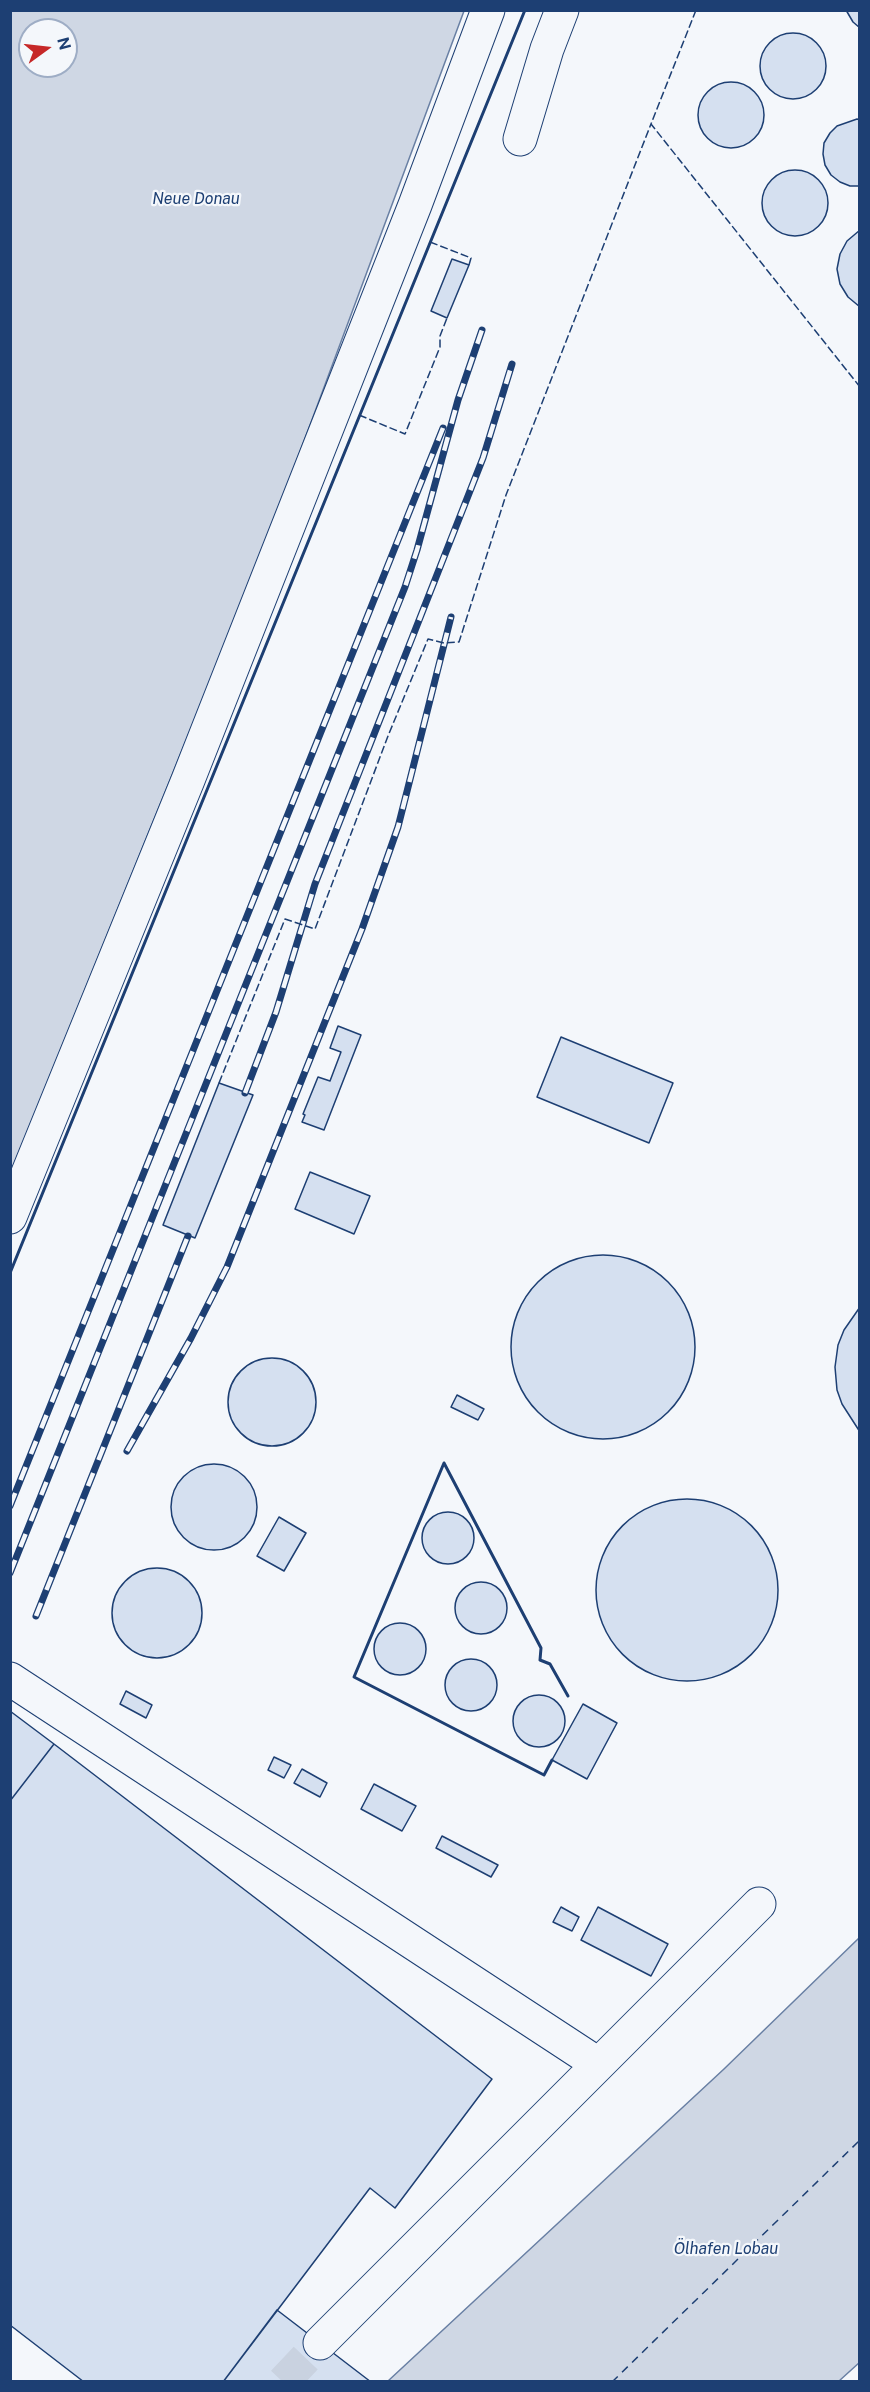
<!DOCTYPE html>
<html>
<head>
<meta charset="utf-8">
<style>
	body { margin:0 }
	#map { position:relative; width:870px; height:2392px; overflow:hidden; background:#f4f7fb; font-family:"Public Sans",sans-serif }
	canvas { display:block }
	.frame { position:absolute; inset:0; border:12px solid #1d3f73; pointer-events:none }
	.north { position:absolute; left:18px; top:18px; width:60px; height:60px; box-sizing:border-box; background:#f4f7fb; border:2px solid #9eadc5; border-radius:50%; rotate:75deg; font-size:16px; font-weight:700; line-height:24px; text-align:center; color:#1d3f73 }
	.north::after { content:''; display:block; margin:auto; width:21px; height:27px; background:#c62828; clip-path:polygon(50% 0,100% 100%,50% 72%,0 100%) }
</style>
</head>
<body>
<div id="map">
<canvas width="870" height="2392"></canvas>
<div class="frame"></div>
<div class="north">N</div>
</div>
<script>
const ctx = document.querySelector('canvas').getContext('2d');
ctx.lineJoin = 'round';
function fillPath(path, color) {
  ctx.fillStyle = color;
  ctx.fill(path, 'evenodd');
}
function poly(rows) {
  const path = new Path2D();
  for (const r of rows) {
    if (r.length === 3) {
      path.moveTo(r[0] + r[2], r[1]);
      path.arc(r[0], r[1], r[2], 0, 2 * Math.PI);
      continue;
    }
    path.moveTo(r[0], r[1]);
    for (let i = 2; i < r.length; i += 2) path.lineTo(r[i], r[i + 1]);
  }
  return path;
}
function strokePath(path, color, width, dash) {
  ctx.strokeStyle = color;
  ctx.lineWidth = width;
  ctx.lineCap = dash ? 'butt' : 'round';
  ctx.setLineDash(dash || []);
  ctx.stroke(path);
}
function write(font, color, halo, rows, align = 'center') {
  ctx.font = font + ' "Public Sans",sans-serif';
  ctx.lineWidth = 4.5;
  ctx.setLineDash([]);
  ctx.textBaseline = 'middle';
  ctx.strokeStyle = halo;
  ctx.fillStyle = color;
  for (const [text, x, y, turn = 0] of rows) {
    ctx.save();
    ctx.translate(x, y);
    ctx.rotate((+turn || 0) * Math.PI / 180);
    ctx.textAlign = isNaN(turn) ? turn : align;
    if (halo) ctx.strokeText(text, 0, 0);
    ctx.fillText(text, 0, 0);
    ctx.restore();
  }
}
const water = poly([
	[11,11,464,11,265,546,11,1172,11,11],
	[30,30,66,30,66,66,30,66,30,30],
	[859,1938,860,2362,839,2381,388,2381,724,2069,859,1938]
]);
fillPath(water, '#cfd7e4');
strokePath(water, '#687fa3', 1.5);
strokePath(poly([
	[612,2382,860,2140]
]), '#1d3f73', 1.5, [8, 6]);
const building = poly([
	[846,10,860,10,860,28,853,22,846,10],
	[793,66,33],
	[731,115,33],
	[857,119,860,120,860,186,850,186,840,182,831,175,825,165,823,154,824,143,830,133,837,126,857,119],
	[795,203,33],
	[860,230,860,307,848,297,840,284,837,269,840,254,847,241,860,230],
	[452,259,469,265,447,318,431,311,452,259],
	[338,1026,361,1035,324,1130,302,1122,305,1115,303,1114,318,1077,330,1081,341,1052,330,1048,338,1026],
	[561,1037,673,1083,649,1143,537,1097,561,1037],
	[219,1083,253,1095,195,1238,163,1225,219,1083],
	[310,1172,370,1196,354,1234,295,1209,310,1172],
	[603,1347,92],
	[860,1307,860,1432,842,1404,837,1390,835,1367,838,1345,844,1330,860,1307],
	[272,1402,44],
	[457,1395,484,1409,478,1420,451,1407,457,1395],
	[214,1507,43],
	[687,1590,91],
	[448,1538,26],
	[279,1517,306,1533,284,1571,257,1556,279,1517],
	[157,1613,45],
	[481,1608,26],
	[400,1649,26],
	[471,1685,26],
	[126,1691,152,1705,146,1718,120,1704,126,1691],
	[539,1721,26],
	[583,1704,617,1723,587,1779,552,1760,583,1704],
	[10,1711,54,1744,10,1801,10,1711],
	[54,1744,492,2079,395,2208,370,2188,223,2382,84,2382,10,2325,10,1801,54,1744],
	[274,1757,291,1765,284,1778,268,1770,274,1757],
	[302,1769,327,1783,320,1797,294,1783,302,1769],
	[374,1784,416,1806,402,1831,361,1809,374,1784],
	[442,1836,498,1865,491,1877,436,1848,442,1836],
	[561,1907,579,1917,572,1931,553,1922,561,1907],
	[598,1907,668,1944,651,1976,581,1940,598,1907],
	[277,2310,371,2382,223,2382,277,2310]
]);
fillPath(building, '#d5e0f0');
strokePath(building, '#1d3f73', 1.5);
strokePath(poly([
	[283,2382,320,2343]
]), '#c9d2e0', 33, [33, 16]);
const minor = poly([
	[520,139,547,49,562,10],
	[10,1217,188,780,415,205,488,10],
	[10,1679,598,2064],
	[320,2343,759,1904]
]);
strokePath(minor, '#1d3f73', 35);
strokePath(minor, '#f4f7fb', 33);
const rail = poly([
	[245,1093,276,1012,315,884,483,458,512,364],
	[127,1451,191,1338,227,1267,362,929,398,827,451,617],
	[10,1506,443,428],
	[10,1573,405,587,417,550,458,400,482,330],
	[36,1616,188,1236]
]);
strokePath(rail, '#1d3f73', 7);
strokePath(rail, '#f4f7fb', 4.5, [14]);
strokePath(poly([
	[696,10,651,124,860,387],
	[430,242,471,258,469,265],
	[359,415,405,434,440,347,440,336,447,318],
	[219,1083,285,919,315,929,388,736,428,639,444,643,459,642,506,495,651,124]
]), '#1d3f73', 1.5, [8, 3]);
strokePath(poly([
	[10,1273,525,10],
	[552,1760,544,1775,354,1677,444,1463,541,1648,540,1660,550,1664,568,1696]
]), '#1d3f73', 3);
write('italic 16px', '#1d3f73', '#f4f7fb', [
	["Neue Donau",196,199],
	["Ölhafen Lobau",726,2249]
]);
</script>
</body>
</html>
